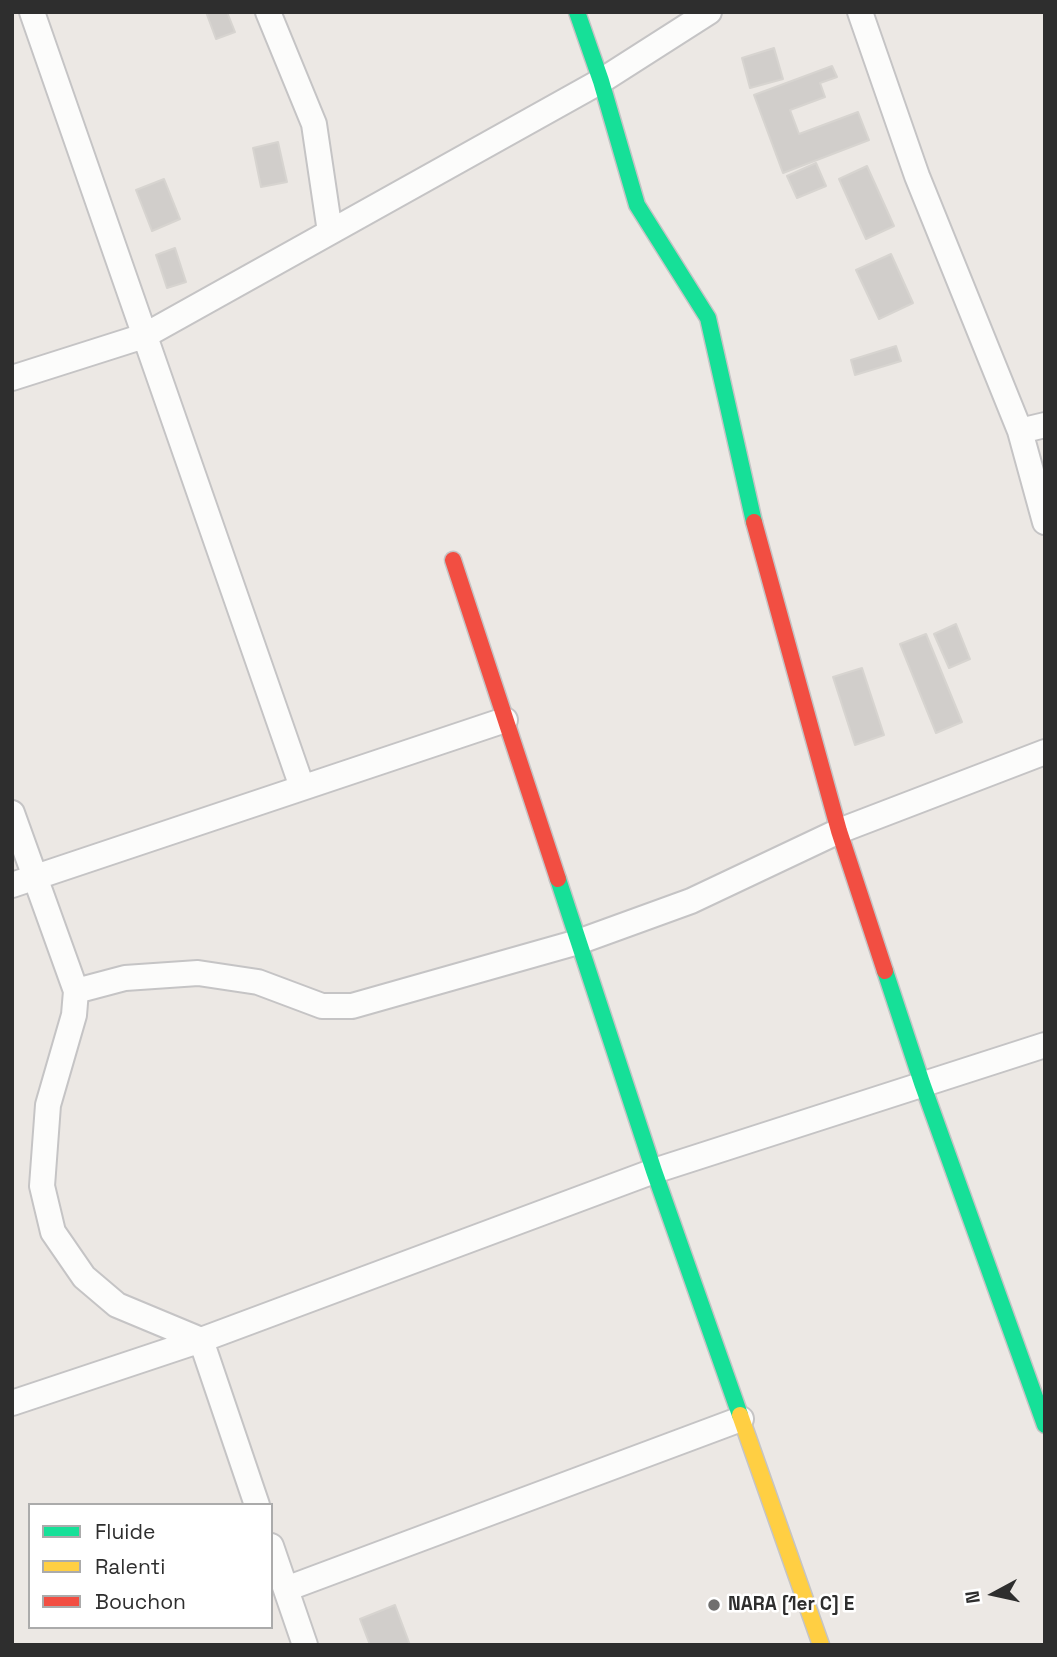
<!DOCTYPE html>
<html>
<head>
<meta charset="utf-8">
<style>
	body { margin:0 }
	#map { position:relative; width:1057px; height:1657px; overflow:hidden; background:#ece8e4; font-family:"Space Grotesk",sans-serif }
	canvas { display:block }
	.frame { position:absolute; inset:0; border:14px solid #2e2e2e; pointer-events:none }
	.legend { position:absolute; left:28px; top:1503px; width:245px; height:126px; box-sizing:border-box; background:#fff; border:2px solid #ababab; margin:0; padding:9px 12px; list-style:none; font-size:21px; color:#2e2e2e }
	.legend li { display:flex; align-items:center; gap:14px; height:35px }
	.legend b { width:35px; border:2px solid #ababab }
	.north { position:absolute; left:959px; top:1559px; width:70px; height:70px; -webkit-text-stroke:5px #fff; paint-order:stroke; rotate:262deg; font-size:19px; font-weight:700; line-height:28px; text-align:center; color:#2e2e2e }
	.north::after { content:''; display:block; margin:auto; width:24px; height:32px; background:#2e2e2e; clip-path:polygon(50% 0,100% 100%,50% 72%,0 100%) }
</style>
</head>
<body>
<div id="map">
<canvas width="1057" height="1657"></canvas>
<div class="frame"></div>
<ul class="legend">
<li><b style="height:9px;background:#16e098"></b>Fluide</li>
<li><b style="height:9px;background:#ffcf43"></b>Ralenti</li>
<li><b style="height:9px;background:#f24e42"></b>Bouchon</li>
</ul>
<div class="north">N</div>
</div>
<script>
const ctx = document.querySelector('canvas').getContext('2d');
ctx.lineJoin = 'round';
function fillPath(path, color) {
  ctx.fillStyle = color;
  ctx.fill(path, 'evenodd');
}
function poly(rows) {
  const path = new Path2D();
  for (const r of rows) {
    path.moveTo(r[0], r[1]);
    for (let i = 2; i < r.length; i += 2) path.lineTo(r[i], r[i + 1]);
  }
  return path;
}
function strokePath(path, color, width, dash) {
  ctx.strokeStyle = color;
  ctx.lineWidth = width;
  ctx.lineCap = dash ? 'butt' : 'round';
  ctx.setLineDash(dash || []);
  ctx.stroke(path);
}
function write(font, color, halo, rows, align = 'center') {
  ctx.font = font + ' "Space Grotesk",sans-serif';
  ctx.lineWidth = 5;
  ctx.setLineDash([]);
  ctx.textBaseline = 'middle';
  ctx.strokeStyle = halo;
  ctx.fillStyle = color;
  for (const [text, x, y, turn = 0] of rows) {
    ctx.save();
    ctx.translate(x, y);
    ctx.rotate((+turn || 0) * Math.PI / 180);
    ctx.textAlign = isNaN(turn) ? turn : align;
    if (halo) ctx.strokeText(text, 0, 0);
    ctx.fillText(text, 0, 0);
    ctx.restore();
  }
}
const building = poly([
	[206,12,227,12,235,32,216,39,206,12],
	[774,48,783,79,750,88,742,58,774,48],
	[832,66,837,77,820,83,825,97,790,110,799,134,858,112,869,140,783,173,754,95,832,66],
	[278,142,287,182,261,187,253,148,278,142],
	[816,163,826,186,797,198,787,176,816,163],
	[867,166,894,226,866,239,839,179,867,166],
	[164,179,180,219,152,231,136,190,164,179],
	[175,248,186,282,167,288,156,255,175,248],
	[891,254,913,303,879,319,856,270,891,254],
	[896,346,901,361,855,375,851,360,896,346],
	[956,624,970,659,949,668,934,634,956,624],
	[926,634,962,722,936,733,900,644,926,634],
	[862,668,884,735,855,745,833,677,862,668],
	[395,1605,410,1645,370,1645,360,1619,395,1605]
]);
fillPath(building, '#d1cecb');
strokePath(building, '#d7d4d0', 2);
const street = poly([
	[32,12,302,787],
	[268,12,314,124,330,232],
	[860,12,917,176,1020,431,1045,522],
	[12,378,144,336,601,81,709,12],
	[1020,431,1045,425],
	[12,813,76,991,74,1015,48,1105,42,1186,53,1232,84,1277,117,1305,201,1340,257,1505],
	[12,885,505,720],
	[76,991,125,978,198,973,258,982,322,1006,352,1006,578,942,691,901,839,831,1045,752],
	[12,1403,201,1340,654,1171,1045,1045],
	[271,1546,305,1645],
	[286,1589,741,1419]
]);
const fast = poly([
	[577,12,601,81,637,205,708,318,754,522],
	[558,879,654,1171,740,1415],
	[885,971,922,1083,1045,1425]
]);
const slow = poly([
	[740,1415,821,1645]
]);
const jam = poly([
	[754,522,839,831,885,971],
	[453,560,558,879]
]);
strokePath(street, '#c5c4c5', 28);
strokePath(fast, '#c5c4c5', 19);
strokePath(slow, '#c5c4c5', 19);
strokePath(jam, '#c5c4c5', 19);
strokePath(street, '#fcfcfb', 24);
strokePath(fast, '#16e098', 16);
strokePath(slow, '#ffcf43', 16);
strokePath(jam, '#f24e42', 16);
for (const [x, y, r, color] of [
	[714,1605,7,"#706f6e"]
]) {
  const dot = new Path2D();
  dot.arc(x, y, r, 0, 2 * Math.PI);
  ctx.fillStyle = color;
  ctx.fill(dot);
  strokePath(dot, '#fff', 2.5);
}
write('bold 19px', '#2e2e2e', '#fff', [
	["NARA [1er C] E",728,1605]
], 'left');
</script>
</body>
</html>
